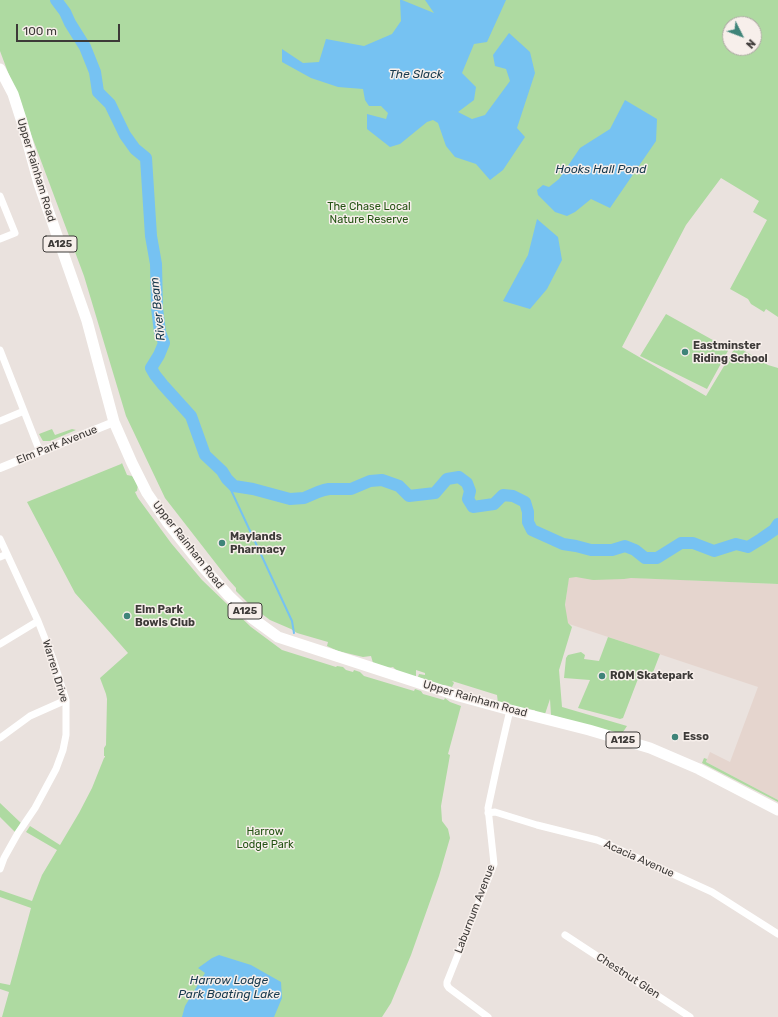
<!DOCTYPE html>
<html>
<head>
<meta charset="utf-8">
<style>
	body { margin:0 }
	#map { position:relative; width:778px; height:1017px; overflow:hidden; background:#eae2de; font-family:Rubik,sans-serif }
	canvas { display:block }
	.north { position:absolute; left:722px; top:16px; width:40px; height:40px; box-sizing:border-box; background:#f7efeb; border:1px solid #ada7a3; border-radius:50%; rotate:132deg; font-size:11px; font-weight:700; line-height:16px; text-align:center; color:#3d3a38 }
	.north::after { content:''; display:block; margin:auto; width:14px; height:18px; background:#3f8479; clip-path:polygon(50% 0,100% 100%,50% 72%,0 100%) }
	.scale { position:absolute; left:16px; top:24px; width:104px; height:18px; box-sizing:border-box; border:2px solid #3d3a38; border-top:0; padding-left:5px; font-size:12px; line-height:14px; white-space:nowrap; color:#3d3a38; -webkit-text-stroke:3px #f7efeb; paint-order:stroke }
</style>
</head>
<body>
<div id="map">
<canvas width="778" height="1017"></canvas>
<div class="north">N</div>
<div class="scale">100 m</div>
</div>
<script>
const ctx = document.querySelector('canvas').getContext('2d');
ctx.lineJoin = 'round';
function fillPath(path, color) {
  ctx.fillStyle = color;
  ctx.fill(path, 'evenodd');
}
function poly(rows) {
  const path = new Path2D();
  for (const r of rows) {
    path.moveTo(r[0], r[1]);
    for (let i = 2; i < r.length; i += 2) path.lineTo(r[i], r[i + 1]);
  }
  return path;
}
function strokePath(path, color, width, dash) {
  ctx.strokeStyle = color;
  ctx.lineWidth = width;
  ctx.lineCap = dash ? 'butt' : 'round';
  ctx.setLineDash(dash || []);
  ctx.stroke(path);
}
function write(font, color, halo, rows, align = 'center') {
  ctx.font = font + ' Rubik,sans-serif';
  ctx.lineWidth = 3;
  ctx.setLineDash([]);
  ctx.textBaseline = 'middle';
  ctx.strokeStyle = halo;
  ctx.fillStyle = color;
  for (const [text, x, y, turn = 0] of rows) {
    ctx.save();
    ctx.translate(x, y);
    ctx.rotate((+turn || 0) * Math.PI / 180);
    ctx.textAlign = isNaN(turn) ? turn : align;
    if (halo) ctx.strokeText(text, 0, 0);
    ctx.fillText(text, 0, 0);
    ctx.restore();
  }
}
fillPath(poly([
	[569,575,778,584,778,800,706,762,710,752,730,762,758,687,563,622]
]), '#e5d5ce');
fillPath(poly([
	[0,0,778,0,778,317,766,309,764,312,751,304,748,299,730,289,767,220,753,212,759,201,721,178,686,225,622,347,706,396,736,346,768,365,778,368,778,584,631,578,624,579,593,580,576,577,569,578,565,605,568,623,572,627,559,670,562,707,627,726,621,735,551,715,550,699,544,717,534,710,522,709,498,703,497,695,452,681,454,683,452,687,445,685,439,685,418,677,419,674,425,675,425,673,416,670,416,678,397,671,393,667,388,668,373,663,371,656,363,657,338,651,327,646,328,642,297,633,291,629,270,620,250,605,236,591,236,588,228,579,165,498,126,416,84,276,0,51],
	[730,24,754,24,754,48,730,48],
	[666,314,729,349,707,389,640,356],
	[52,429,55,435,72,429,76,430,50,441,43,441,39,434],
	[122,463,127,475,132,476,138,485,137,491,135,492,138,498,171,543,202,580,251,627,282,650,336,667,337,666,343,667,346,670,353,672,354,670,360,672,364,676,414,691,415,689,421,691,423,694,444,700,445,698,450,702,461,706,448,754,450,755,441,806,442,821,448,829,450,838,439,876,411,955,391,1003,382,1017,2,1017,9,992,0,989,0,983,10,985,31,908,0,897,0,890,32,901,42,875,57,850,26,832,30,826,60,845,79,813,92,788,104,758,105,757,105,756,104,756,104,748,106,745,107,699,106,694,100,678,128,653,75,593,27,502,121,464],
	[608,637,660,654,652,675,641,671,623,718,620,719,578,708,590,680,564,678,566,658,568,655,581,652,585,655,584,659,599,661],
	[704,758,707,759,706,762,778,800,778,802,702,763],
	[0,803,21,823,15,832,0,817]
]), '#aedaa1');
fillPath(poly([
	[400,0,402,0,434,13,425,0,506,0,487,42,474,44,462,73,476,87,474,100,458,112,472,119,485,115,510,81,506,69,495,66,493,55,509,33,530,52,535,73,517,128,525,137,503,170,490,180,476,164,455,157,446,146,438,123,433,120,427,122,400,144,390,147,367,129,367,114,386,119,388,113,381,106,369,106,365,100,363,89,338,87,311,78,282,62,282,49,303,63,319,62,326,39,364,46,392,34,401,21],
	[625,100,657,119,656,141,610,208,591,199,575,212,567,216,555,212,538,195,537,190,543,185,549,187,559,179,580,148,610,129],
	[537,219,558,237,562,260,547,289,530,309,503,301,528,255],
	[219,955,251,965,281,982,282,998,274,1017,182,1017,185,1006,205,973,198,968,212,958]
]), '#76c2f2');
strokePath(poly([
	[224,475,292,621,294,633]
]), '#76c2f2', 2);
strokePath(poly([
	[56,0,65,12,70,23,85,47,95,72,98,92,110,104,125,135,135,149,146,158,151,236,156,264,157,308,160,332,164,343,159,355,151,368,155,375,163,385,191,416,205,455,222,471,227,479,234,486,253,489,290,499,304,498,318,492,324,490,329,489,351,489,370,481,382,480,399,486,409,496,435,493,447,479,459,477,467,483,470,491,468,499,473,507,494,504,503,495,513,496,525,502,528,512,528,522,532,530,552,539,563,544,576,546,591,550,612,550,625,546,635,550,645,558,657,558,681,543,693,543,714,551,736,544,748,547,761,539,774,530,778,524]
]), '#76c2f2', 12);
strokePath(poly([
	[0,196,15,233,0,239],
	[0,350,40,452],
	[0,421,24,411],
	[0,539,38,621,53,659,66,700,66,735,63,750,56,769,35,808,18,833,4,858,0,869],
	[0,557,7,554],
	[0,644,38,621],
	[0,738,30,716,66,700],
	[488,813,495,812,537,825,597,840,607,844,712,892,778,934],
	[565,935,690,1017],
	[488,1017,449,988,447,985,447,982,494,864,488,808,497,766,510,710]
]), '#fff', 7);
strokePath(poly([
	[0,468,114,422]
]), '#fff', 8);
strokePath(poly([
	[0,69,13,94,22,122,39,184,87,321,114,422,132,463,147,493,167,522,203,567,229,596,252,618,278,637,459,696,510,710,589,730,650,748,699,769,778,810]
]), '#fff', 11);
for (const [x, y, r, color] of [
	[685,352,4,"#3f8479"],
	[222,543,4,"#3f8479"],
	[127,616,4,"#3f8479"],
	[602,676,4,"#3f8479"],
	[675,737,4,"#3f8479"]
]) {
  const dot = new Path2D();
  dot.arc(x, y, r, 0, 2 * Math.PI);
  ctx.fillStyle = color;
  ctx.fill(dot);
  strokePath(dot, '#f7efeb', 1.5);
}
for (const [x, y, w] of [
	[60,244,34],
	[245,611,34],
	[623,740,34]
]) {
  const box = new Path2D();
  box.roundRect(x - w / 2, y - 8, w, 16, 3);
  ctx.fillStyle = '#f7efeb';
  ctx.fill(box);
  strokePath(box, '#3d3a38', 1);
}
write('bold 10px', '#3d3a38', null, [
	["A125",60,244],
	["A125",245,611],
	["A125",623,740]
]);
write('11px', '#3d3a38', '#f7efeb', [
	["Upper Rainham Road",36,170,73],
	["Elm Park Avenue",57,445,-22],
	["Upper Rainham Road",188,545,52],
	["Warren Drive",55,671,73],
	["Upper Rainham Road",475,699,16],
	["Acacia Avenue",639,859,24],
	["Laburnum Avenue",475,909,-69],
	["Chestnut Glen",628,976,33]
]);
write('11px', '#245313', '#f7efeb', [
	["The Chase Local",369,207],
	["Nature Reserve",369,220],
	["Harrow",265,832],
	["Lodge Park",265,845]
]);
write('bold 11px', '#3d3a38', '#f7efeb', [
	["Eastminster",693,346],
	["Riding School",693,359],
	["Maylands",230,537],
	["Pharmacy",230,550],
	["Elm Park",135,610],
	["Bowls Club",135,623],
	["ROM Skatepark",610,676],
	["Esso",683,737]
], 'left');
write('italic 12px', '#17394d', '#f7efeb', [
	["The Slack",416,75],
	["Hooks Hall Pond",601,170],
	["River Beam",158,309,-96],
	["Harrow Lodge",229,981],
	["Park Boating Lake",229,995]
]);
</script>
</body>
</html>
